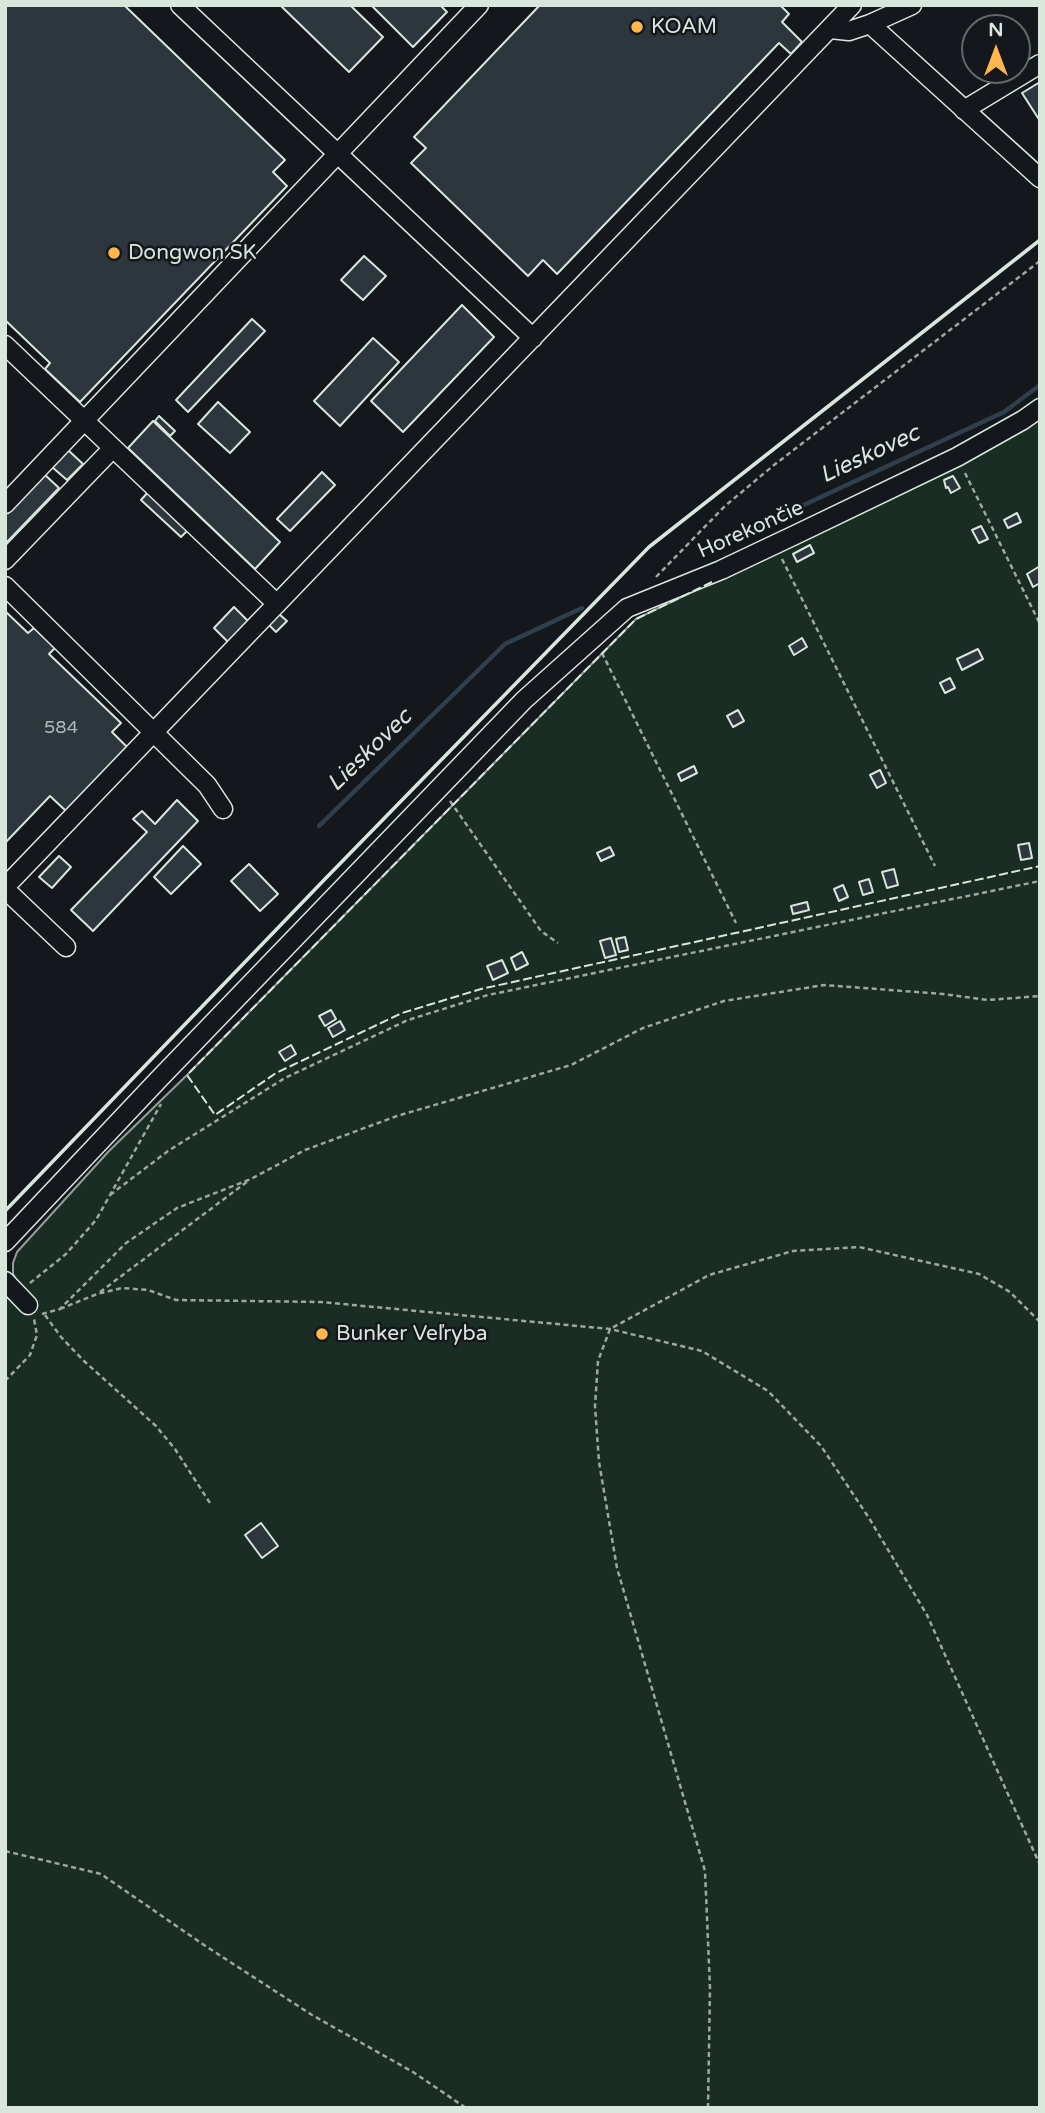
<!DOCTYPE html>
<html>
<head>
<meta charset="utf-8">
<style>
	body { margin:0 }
	#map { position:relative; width:1045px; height:2113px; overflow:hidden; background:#14181c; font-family:"Varela Round",sans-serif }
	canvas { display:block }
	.frame { position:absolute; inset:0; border:7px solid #d8e6dc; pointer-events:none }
	.north { position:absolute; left:961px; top:14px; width:70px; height:70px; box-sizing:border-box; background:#14181c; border:2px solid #626a69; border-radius:50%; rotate:0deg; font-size:19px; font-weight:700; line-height:28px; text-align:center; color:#d8e6dc }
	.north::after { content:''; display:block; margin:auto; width:24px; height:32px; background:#ffb74d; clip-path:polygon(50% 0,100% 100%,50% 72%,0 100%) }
</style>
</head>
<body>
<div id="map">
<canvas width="1045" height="2113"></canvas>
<div class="frame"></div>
<div class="north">N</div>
</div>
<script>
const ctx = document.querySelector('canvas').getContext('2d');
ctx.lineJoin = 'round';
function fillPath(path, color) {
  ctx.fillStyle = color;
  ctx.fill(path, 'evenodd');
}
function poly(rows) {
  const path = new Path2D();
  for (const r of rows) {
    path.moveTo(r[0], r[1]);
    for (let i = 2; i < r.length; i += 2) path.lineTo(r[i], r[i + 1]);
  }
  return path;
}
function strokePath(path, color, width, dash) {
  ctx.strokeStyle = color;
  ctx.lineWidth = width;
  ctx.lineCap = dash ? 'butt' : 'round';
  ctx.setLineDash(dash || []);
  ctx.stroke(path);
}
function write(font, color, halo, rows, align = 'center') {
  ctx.font = font + ' "Varela Round",sans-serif';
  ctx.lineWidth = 5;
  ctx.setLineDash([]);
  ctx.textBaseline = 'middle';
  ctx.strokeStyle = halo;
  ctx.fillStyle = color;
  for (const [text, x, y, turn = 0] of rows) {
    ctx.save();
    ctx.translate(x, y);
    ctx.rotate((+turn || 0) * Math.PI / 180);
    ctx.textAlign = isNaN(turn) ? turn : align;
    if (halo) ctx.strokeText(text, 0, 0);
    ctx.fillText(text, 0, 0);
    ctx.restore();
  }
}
const green = poly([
	[1040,417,1040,2108,5,2108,5,1298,13,1297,20,1286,13,1274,13,1263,17,1252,109,1151,187,1075,636,619,959,463,1040,417]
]);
fillPath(green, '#1a2d24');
strokePath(green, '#939e99', 2);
strokePath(poly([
	[709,549,1004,412,1040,385],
	[319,826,505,644,582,608]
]), '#2f3f4d', 4.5);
const building = poly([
	[5,5,124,5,285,160,273,172,287,186,80,402,45,369,50,363,5,320,5,5],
	[280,5,350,5,383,37,349,72,280,5],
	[371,5,440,5,447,12,413,47,371,5],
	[540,5,780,5,789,14,782,22,802,42,791,54,779,43,557,274,543,260,528,276,411,163,426,148,414,137,540,5],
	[1040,82,1040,121,1022,93,1040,82],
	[364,256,386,276,363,300,341,280,364,256],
	[462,305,494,337,403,432,371,401,462,305],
	[252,319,265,331,188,412,176,400,252,319],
	[373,338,399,362,340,426,314,401,373,338],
	[218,402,250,432,230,453,198,424,218,402],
	[159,416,175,431,170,436,155,421,159,416],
	[153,421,280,542,255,569,128,448,153,421],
	[68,450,83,464,67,480,52,467,68,450],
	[322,472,335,485,290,531,277,519,322,472],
	[44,474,59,488,6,543,5,514,44,474],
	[953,476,960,488,951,493,948,487,946,488,944,480,953,476],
	[149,491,189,529,181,537,141,500,149,491],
	[1017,513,1021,522,1008,528,1004,520,1017,513],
	[981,526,988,539,979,543,972,530,981,526],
	[810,545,814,553,797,562,793,554,810,545],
	[1040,566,1040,583,1033,587,1027,574,1040,566],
	[234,607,250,623,230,644,214,628,234,607],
	[5,611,28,633,34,628,55,648,49,654,121,723,112,732,128,748,67,812,50,796,5,843,5,611],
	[279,614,287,621,276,632,269,625,279,614],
	[802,638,807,647,794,655,789,646,802,638],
	[978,649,983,659,962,670,957,659,978,649],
	[950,678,955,688,945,693,940,683,950,678],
	[738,710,744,721,733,727,727,716,738,710],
	[694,766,697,773,681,781,678,774,694,766],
	[880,770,886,783,877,788,870,775,880,770],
	[177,800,198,821,93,931,71,910,147,832,133,819,142,811,155,824,177,800],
	[1029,843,1032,858,1021,860,1018,845,1029,843],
	[183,846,201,864,171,894,154,877,183,846],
	[610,847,614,855,601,861,597,853,610,847],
	[59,856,71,867,52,888,39,877,59,856],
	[249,864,278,894,260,911,231,881,249,864],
	[894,869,898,885,887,888,882,872,894,869],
	[869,879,873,892,863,895,859,882,869,879],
	[843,885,848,897,839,901,834,889,843,885],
	[807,902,809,910,793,914,791,906,807,902],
	[625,937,628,950,619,952,616,939,625,937],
	[611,938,616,955,605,958,600,941,611,938],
	[522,952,528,964,516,970,511,958,522,952],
	[502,960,508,973,493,980,487,966,502,960],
	[331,1010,336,1019,325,1026,319,1016,331,1010],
	[340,1021,345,1030,333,1037,328,1028,340,1021],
	[291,1045,296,1054,285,1061,279,1052,291,1045],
	[261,1523,278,1546,262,1558,245,1535,261,1523]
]);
fillPath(building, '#2c363c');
strokePath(building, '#d8e6dc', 2);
const minor = poly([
	[180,5,533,338],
	[870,24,1040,178],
	[830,29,849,31,870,24,912,5],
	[964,110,1040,64],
	[5,345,277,604],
	[5,504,479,5],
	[5,560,113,448],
	[5,586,207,785,223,809],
	[5,887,852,5],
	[5,889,66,947],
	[5,1242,159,1079,524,700,627,608,721,570,797,534,957,457,1023,420,1040,408],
	[5,1281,28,1305]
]);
strokePath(minor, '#d8e6dc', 21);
strokePath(poly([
	[965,473,1040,624],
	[782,559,935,866],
	[656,577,725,506,774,465,1040,261],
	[602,653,736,923],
	[450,801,541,931,558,943],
	[110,1195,168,1151,285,1078,408,1020,488,995,1040,881],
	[30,1283,66,1254,96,1220,161,1104],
	[100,1292,248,1181],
	[60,1309,97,1294,122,1288,148,1290,176,1300,321,1302,610,1329,702,1351,768,1391,821,1446,869,1518,927,1615,1040,1865],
	[42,1314,60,1309,126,1243,177,1208,251,1179,305,1150,397,1116,571,1065,643,1028,724,1001,824,985,943,994,988,1000,1040,996],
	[45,1315,61,1337,84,1361,156,1426,175,1449,210,1503],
	[5,1381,30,1355,37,1335,34,1319],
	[5,1851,101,1874,204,1945,312,2015,413,2072,466,2108],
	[708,2108,710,1988,705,1871,617,1568,599,1462,595,1406,598,1361,610,1329,709,1275,793,1251,859,1247,979,1274,1010,1292,1040,1322]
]), '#9da8a2', 2.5, [5, 3.5]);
strokePath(minor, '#14181c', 18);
strokePath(poly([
	[712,582,636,619,187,1075,215,1115,276,1073,402,1013,481,989,1040,866]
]), '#d8e6dc', 2, [9, 3.5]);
strokePath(poly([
	[5,1211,325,879,649,547,1040,240]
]), '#d8e6dc', 3.5);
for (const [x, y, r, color] of [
	[637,27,7,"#ffb74d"],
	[114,253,7,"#ffb74d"],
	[322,1334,7,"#ffb74d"]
]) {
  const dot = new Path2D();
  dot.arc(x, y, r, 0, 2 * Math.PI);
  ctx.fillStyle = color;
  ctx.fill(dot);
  strokePath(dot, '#14181c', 2.5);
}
write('18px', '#adbab4', null, [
	["584",61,728]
]);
write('21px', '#d8e6dc', '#14181c', [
	["KOAM",651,27],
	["Dongwon SK",128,253],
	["Bunker Veľryba",336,1334]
], 'left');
write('21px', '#d8e6dc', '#14181c', [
	["Horekončie",751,530,-24]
]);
write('italic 23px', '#d8e6dc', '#14181c', [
	["Lieskovec",870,455,-25],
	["Lieskovec",370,751,-44]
]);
</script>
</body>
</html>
